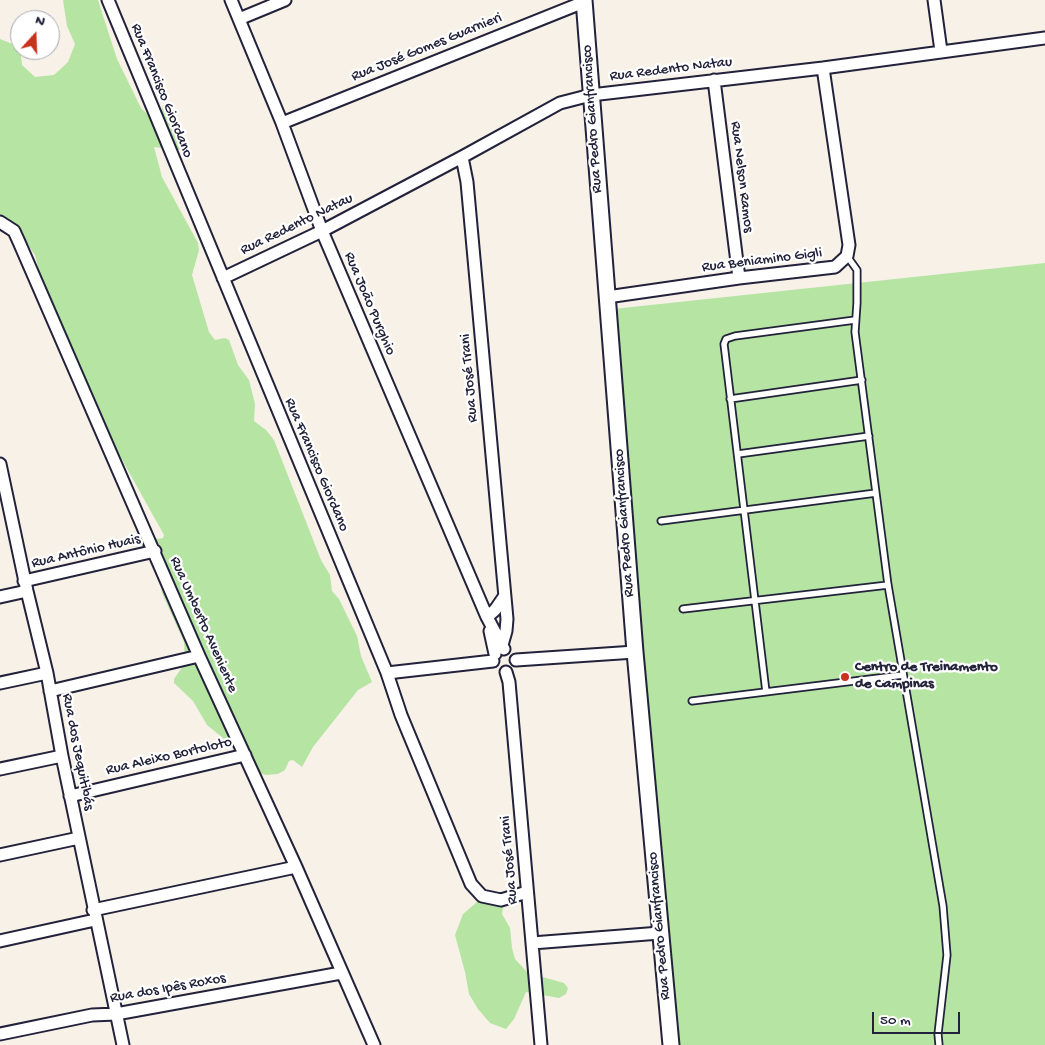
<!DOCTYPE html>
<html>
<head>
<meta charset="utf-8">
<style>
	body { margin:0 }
	#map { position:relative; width:1045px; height:1045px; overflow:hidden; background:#f7f1e8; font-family:"Gochi Hand",sans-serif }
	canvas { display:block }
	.north { position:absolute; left:10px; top:10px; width:50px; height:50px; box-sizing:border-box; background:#fff; border:1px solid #a7a7b1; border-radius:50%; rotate:20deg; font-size:14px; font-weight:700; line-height:20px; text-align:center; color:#22223b }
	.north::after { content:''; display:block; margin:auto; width:18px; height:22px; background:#c8321e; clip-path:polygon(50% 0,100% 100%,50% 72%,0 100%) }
	.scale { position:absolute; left:872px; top:1012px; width:88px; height:22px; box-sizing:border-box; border:2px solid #22223b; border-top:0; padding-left:6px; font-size:15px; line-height:18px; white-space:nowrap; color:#22223b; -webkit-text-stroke:4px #fff; paint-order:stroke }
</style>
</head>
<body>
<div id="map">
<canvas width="1045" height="1045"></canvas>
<div class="north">N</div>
<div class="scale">50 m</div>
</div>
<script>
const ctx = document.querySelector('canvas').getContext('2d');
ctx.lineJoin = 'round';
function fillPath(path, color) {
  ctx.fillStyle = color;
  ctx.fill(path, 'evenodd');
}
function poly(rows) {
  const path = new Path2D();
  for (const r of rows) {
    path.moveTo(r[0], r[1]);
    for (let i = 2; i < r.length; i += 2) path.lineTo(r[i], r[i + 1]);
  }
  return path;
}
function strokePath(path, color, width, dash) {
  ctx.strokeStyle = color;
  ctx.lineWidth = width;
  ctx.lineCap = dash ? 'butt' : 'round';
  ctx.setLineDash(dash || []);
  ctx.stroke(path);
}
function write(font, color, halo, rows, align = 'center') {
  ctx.font = font + ' "Gochi Hand",sans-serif';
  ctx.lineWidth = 4.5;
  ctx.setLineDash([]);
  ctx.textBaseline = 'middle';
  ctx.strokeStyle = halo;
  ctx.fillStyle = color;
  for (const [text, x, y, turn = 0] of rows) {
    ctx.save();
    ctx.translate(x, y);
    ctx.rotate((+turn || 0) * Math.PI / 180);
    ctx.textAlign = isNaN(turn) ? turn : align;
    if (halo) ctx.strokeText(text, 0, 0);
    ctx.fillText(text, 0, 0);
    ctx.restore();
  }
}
fillPath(poly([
	[63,0,98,0,117,59,141,108,159,125,163,105,167,106,172,112,182,139,182,147,179,150,154,147,162,177,198,243,199,250,192,275,209,332,215,340,225,338,229,340,238,365,249,380,255,404,254,421,266,430,274,440,321,560,330,575,332,591,339,599,357,636,361,656,372,682,358,690,313,747,302,767,293,760,289,761,285,770,278,774,266,775,252,771,245,756,207,725,193,701,174,683,174,679,185,663,184,642,162,593,158,562,143,549,139,540,143,532,158,539,163,538,164,535,120,456,93,418,52,321,35,255,19,232,0,219,0,39,20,47,22,65,35,77,54,75,68,62,75,44,67,26],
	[1045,263,1045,1045,677,1045,613,309],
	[494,896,503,908,502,914,510,928,512,948,515,959,528,973,564,983,568,988,566,994,559,998,526,992,514,1019,506,1029,490,1023,478,1009,469,994,465,972,455,935,463,914,477,902]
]), '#b6e4a3');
const lane = poly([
	[847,256,857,270,857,303,855,332,888,585,943,906,947,955,938,1034,939,1045],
	[730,399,862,380],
	[738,454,869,436],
	[661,521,876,493],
	[683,609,888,585],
	[766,692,724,344,726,339,735,336,855,320],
	[692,701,903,675]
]);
const street = poly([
	[108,0,387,673,401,715,471,884,482,896,501,900,527,892],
	[231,0,282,123,322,231,487,617,504,649],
	[934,0,941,51],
	[239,19,285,0],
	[714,80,739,278],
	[282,123,584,2],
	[462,157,467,182,507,619,506,631,502,645],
	[0,222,14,231,19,242,199,656,296,867,374,1045],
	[223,278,322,231,462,157,560,103,591,95,823,68,1045,38],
	[607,297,739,278,835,267,847,256,849,245,823,68],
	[0,464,27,591,47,673,62,756,123,1045],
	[24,581,155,551],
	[0,597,27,591],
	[487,617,495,610,504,597],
	[490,631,495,654],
	[516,660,635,652],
	[506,672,509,682,541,1045],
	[387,673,493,661],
	[0,683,47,673],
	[50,691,199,656],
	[0,769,62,756],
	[70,796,245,755],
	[0,855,79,838],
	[93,910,296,867],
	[0,941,95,920],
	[532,943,660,933],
	[0,1034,92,1015,116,1014,341,973]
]);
const secondary = poly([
	[584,0,635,652,671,1045]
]);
strokePath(lane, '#22223b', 9);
strokePath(street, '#22223b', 15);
strokePath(secondary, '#22223b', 19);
strokePath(lane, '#fff', 5.5);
strokePath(street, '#fff', 11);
strokePath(secondary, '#fff', 15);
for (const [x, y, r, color] of [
	[845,677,5,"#c8321e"]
]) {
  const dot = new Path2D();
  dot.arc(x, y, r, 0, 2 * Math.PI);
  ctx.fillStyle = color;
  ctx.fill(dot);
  strokePath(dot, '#fff', 2);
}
write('15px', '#22223b', '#fff', [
	["Rua José Gomes Guarnieri",427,48,-22],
	["Rua Redento Natau",671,70,-7],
	["Rua Francisco Giordano",161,91,68],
	["Rua Pedro Gianfrancisco",593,119,-94],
	["Rua Nelson Ramos",741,177,83],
	["Rua Redento Natau",297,225,-26],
	["Rua Beniamino Gigli",762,261,-7],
	["Rua João Purghio",369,304,67],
	["Rua José Trani",470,378,-95],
	["Rua Francisco Giordano",316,465,67],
	["Rua Pedro Gianfrancisco",625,523,-94],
	["Rua Antônio Huais",86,552,-13],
	["Rua Umberto Aveniente",203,625,66],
	["Rua dos Jequitibás",77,752,79],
	["Rua Aleixo Bortoloto",169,757,-13],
	["Rua José Trani",510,860,-95],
	["Rua Pedro Gianfrancisco",660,926,-95],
	["Rua dos Ipês Roxos",168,989,-10]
]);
write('bold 15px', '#22223b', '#fff', [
	["Centro de Treinamento",855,668],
	["de Campinas",855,685]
], 'left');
</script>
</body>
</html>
